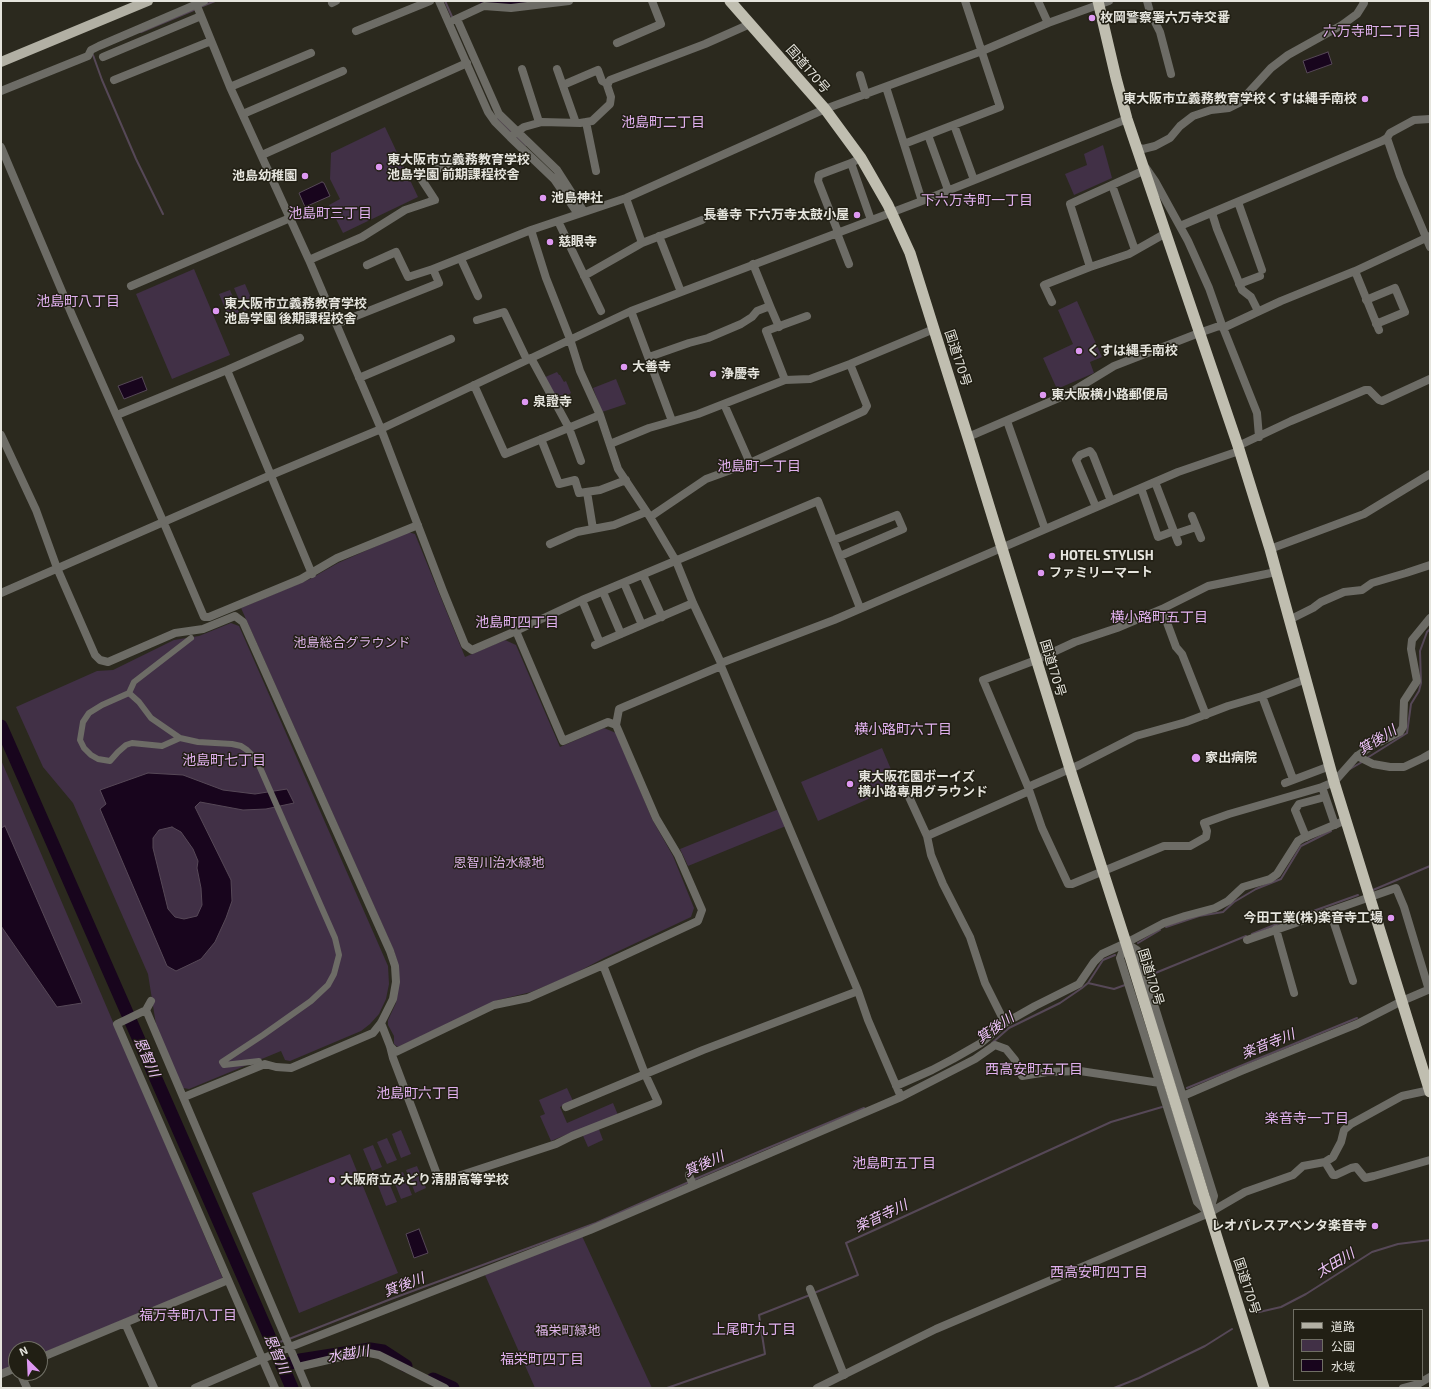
<!DOCTYPE html>
<html>
<head>
<meta charset="utf-8">
<style>
	body { margin:0 }
	#map { position:relative; width:1431px; height:1389px; overflow:hidden; background:#2b291e; font-family:"Exo 2","Noto Sans JP",sans-serif }
	canvas { display:block }
	.frame { position:absolute; inset:0; border:2px solid #e5e4dd; pointer-events:none }
	.legend { position:absolute; left:1293px; top:1309px; width:130px; height:72px; box-sizing:border-box; background:#211f14; border:1px solid #6f6e64; margin:0; padding:5px 7px; list-style:none; font-size:12px; color:#e5e4dd }
	.legend li { display:flex; align-items:center; gap:8px; height:20px }
	.legend b { width:20px; border:1px solid #6f6e64 }
	.north { position:absolute; left:8px; top:1341px; width:40px; height:40px; box-sizing:border-box; background:#211f14; border:1px solid #6f6e64; border-radius:50%; rotate:336deg; font-size:11px; font-weight:700; line-height:16px; text-align:center; color:#e5e4dd }
	.north::after { content:''; display:block; margin:auto; width:14px; height:18px; background:#de98f2; clip-path:polygon(50% 0,100% 100%,50% 72%,0 100%) }
</style>
</head>
<body>
<div id="map">
<canvas width="1431" height="1389"></canvas>
<div class="frame"></div>
<ul class="legend">
<li><b style="height:5px;background:#b2b0a4"></b>道路</li>
<li><b style="height:11px;background:#413046"></b>公園</li>
<li><b style="height:11px;background:#18051d"></b>水域</li>
</ul>
<div class="north">N</div>
</div>
<script>
const ctx = document.querySelector('canvas').getContext('2d');
ctx.lineJoin = 'round';
function fillPath(path, color) {
  ctx.fillStyle = color;
  ctx.fill(path, 'evenodd');
}
function poly(rows) {
  const path = new Path2D();
  for (const r of rows) {
    path.moveTo(r[0], r[1]);
    for (let i = 2; i < r.length; i += 2) path.lineTo(r[i], r[i + 1]);
  }
  return path;
}
function strokePath(path, color, width, dash) {
  ctx.strokeStyle = color;
  ctx.lineWidth = width;
  ctx.lineCap = dash ? 'butt' : 'round';
  ctx.setLineDash(dash || []);
  ctx.stroke(path);
}
function write(font, color, halo, rows, align = 'center') {
  ctx.font = font + ' "Exo 2","Noto Sans JP",sans-serif';
  ctx.lineWidth = 3;
  ctx.setLineDash([]);
  ctx.textBaseline = 'middle';
  ctx.strokeStyle = halo;
  ctx.fillStyle = color;
  for (const [text, x, y, turn = 0] of rows) {
    ctx.save();
    ctx.translate(x, y);
    ctx.rotate((+turn || 0) * Math.PI / 180);
    ctx.textAlign = isNaN(turn) ? turn : align;
    if (halo) ctx.strokeText(text, 0, 0);
    ctx.fillText(text, 0, 0);
    ctx.restore();
  }
}
fillPath(poly([
	[385,127,418,197,343,233,329,205,340,199,330,179,331,153],
	[1103,145,1112,178,1074,195,1065,174,1087,165,1084,154],
	[194,269,230,355,172,379,136,294],
	[245,284,255,307,244,311,234,288],
	[230,290,240,314,229,318,219,294],
	[1077,301,1102,357,1090,362,1094,373,1057,389,1043,358,1073,344,1058,310],
	[557,372,559,375,560,375,564,382,566,381,571,393,568,395,570,398,557,404,543,378],
	[616,379,626,404,602,412,593,388],
	[408,532,415,534,465,657,505,640,516,645,560,747,604,728,616,733,652,819,673,856,694,908,691,917,604,958,572,975,531,992,498,1000,398,1047,394,1044,394,1036,388,1025,388,1020,396,1003,399,982,398,966,394,951,241,608,310,579,338,563],
	[231,623,239,626,388,966,389,984,386,999,379,1014,370,1024,361,1031,290,1061,285,1060,281,1051,189,1089,183,1088,157,1031,148,974,73,803,43,767,16,707,97,671,113,670,174,640,199,636],
	[882,748,898,786,818,821,801,782],
	[1,760,223,1279,40,1354,40,1349,16,1349,16,1364,1,1370],
	[779,809,786,826,688,866,680,849],
	[567,1088,573,1101,560,1107,567,1123,613,1103,618,1115,597,1124,603,1140,588,1147,580,1129,551,1141,540,1116,545,1114,539,1100],
	[401,1130,411,1154,401,1158,392,1134],
	[387,1138,397,1160,387,1164,377,1142],
	[373,1145,382,1167,372,1171,363,1149],
	[350,1154,398,1273,299,1313,252,1193],
	[417,1166,426,1188,415,1193,406,1170],
	[403,1172,412,1195,401,1199,392,1176],
	[387,1178,397,1202,386,1206,377,1183],
	[582,1236,652,1388,535,1388,485,1275]
]), '#413046');
const water = poly([
	[1328,52,1332,64,1307,73,1303,61,1328,52],
	[322,182,324,183,330,196,305,207,299,193,322,182],
	[142,377,147,390,124,399,118,386,142,377],
	[148,773,183,775,223,790,255,794,287,789,294,803,266,809,243,810,200,802,195,807,231,880,232,901,226,918,215,942,201,959,176,971,167,966,100,809,106,804,100,790,148,773],
	[172,827,181,832,193,849,198,861,197,868,201,888,202,905,197,916,184,919,175,917,168,909,153,848,153,838,159,830,172,827],
	[5,826,82,1003,57,1007,1,926,1,828,5,826],
	[419,1229,428,1253,414,1258,406,1234,419,1229]
]);
fillPath(water, '#18051d');
strokePath(water, '#564857', 1);
strokePath(poly([
	[445,1,453,19],
	[200,7,215,1],
	[141,32,196,9],
	[93,55,102,80,136,159,163,214],
	[496,116,513,133],
	[516,136,526,145],
	[1367,758,1407,733,1411,704,1419,691,1421,683,1420,651,1427,632,1430,629],
	[1350,769,1362,762],
	[1373,890,1430,866],
	[1166,927,1199,916,1223,912,1234,902,1256,889,1281,879,1301,846,1331,831],
	[1252,934,1277,924,1358,895],
	[1138,943,1160,930],
	[1148,976,1246,936],
	[1088,983,1114,989,1125,985],
	[992,1043,1009,1028,1060,1003,1082,988,1088,983,1103,960,1115,955],
	[1187,1088,1357,1018],
	[693,1180,763,1150,864,1108],
	[814,1293,858,1275,846,1243,1111,1122,1162,1107],
	[1255,1313,1281,1307,1306,1294,1372,1252,1398,1244,1430,1240],
	[289,1339,391,1299,596,1223,689,1182],
	[273,1345,285,1340],
	[667,1388,765,1354,759,1315,810,1295],
	[1114,1388,1139,1378,1205,1346,1232,1329]
]), '#564857', 2);
strokePath(poly([
	[486,1,511,4,533,1],
	[1,726,292,1388],
	[282,1366,300,1360,370,1349,383,1351,406,1366],
	[433,1379,453,1388]
]), '#18051d', 13);
strokePath(poly([
	[129,693,139,702,151,718,180,738,198,742,232,744,241,746,247,750,253,756,258,763,335,938,339,955,334,974,328,985,311,1001,263,1035,222,1062,224,1065,259,1061],
	[180,738,162,746,132,743,126,745,118,752,110,761,98,759,91,755,84,748,80,740,83,722,89,713,102,705,129,693,134,682,191,638]
]), '#6d6c66', 6);
strokePath(poly([
	[195,1,230,87,309,260,381,429,443,591,465,645,472,650,516,631,563,741,608,722,616,725],
	[439,1,488,112,495,122,510,137,554,179,578,214],
	[1038,1,1048,23],
	[1147,1,1150,12,1160,32,1171,74],
	[332,3,336,1],
	[457,19,499,114,557,170,584,212],
	[454,20,484,6,511,8,569,1],
	[356,31,430,1],
	[617,43,661,24,652,1],
	[103,57,201,16],
	[522,69,539,122],
	[557,69,576,123],
	[860,75,866,95],
	[114,80,211,41],
	[563,85,598,70,602,81,608,84],
	[230,87,311,53],
	[886,87,922,201],
	[1,91,88,56,91,50,99,46,204,1],
	[243,114,343,71],
	[586,122,596,171],
	[954,125,974,180],
	[928,135,948,190],
	[510,137,524,127,542,122,580,123,592,121,610,104,611,97,607,85,610,80,705,44,750,24],
	[1387,138,1400,176,1430,247],
	[904,144,1000,107,965,1],
	[1137,147,1143,149,1155,146,1170,138,1180,126,1193,116,1211,110,1229,108,1239,103,1271,68,1288,55,1342,25,1357,14,1364,3,1363,1],
	[262,155,467,63],
	[851,163,871,220],
	[1146,168,1155,181,1188,241,1209,288,1222,325,1257,413,1259,437],
	[1112,185,1135,250],
	[626,198,642,243],
	[1238,202,1262,270],
	[1212,213,1217,229,1242,290,1251,297,1258,311],
	[558,221,601,311],
	[1180,226,1382,141,1387,138,1390,133,1414,120,1430,119],
	[531,230,546,278,570,339,580,371,600,415,618,469,650,517,676,561,693,603,721,663,721,666,858,991,868,1020,901,1097],
	[838,232,818,181,819,175,851,163,861,158],
	[837,233,849,264],
	[659,236,681,292],
	[461,259,478,296],
	[309,260,362,237,405,210,435,200,420,177,465,157],
	[367,265,396,252,408,277,433,269],
	[1090,267,1129,254,1166,233],
	[1355,271,1379,330],
	[584,276,642,243,702,220],
	[1239,284,1260,276],
	[131,286,290,218],
	[1366,300,1395,288,1405,312,1376,324],
	[1052,302,1044,285,1090,267,1070,204,1145,170],
	[770,306,779,327],
	[631,311,672,421],
	[477,320,504,312,527,360],
	[336,324,439,283,433,269,531,230,626,198,825,109,982,51,1048,23,1109,1],
	[1223,328,1281,301,1355,271,1430,236],
	[1199,333,1222,325],
	[649,357,689,343,708,338,741,324,752,317,757,311,770,306,753,264],
	[531,358,569,428,581,461],
	[227,370,312,574],
	[359,378,451,339],
	[785,380,766,331,807,316],
	[474,385,505,454,600,415],
	[724,404,750,463],
	[117,415,227,370,300,338],
	[1007,421,1045,529],
	[1,435,36,510,57,568,95,655,100,660,108,662,175,633,203,629,235,616,243,622,390,951,395,966,396,982,393,999,381,1023,373,1033,291,1068,276,1067,265,1064,184,1097],
	[541,439,559,484,575,480,579,493,600,490,626,480],
	[610,444,649,428,698,414,785,380,810,379,850,364,934,329],
	[1238,446,1291,421,1365,390,1369,390,1379,400,1382,401,1430,379],
	[1155,482,1178,542],
	[1141,488,1158,537,1174,531],
	[587,492,593,529],
	[1096,507,1076,460,1080,455,1090,451,1093,455,1111,501],
	[1192,516,1201,538],
	[650,517,706,479,750,463,864,411,867,406,850,364],
	[163,521,204,617,209,617,301,579,337,558,418,525],
	[1175,534,1196,527],
	[834,540,897,515,903,529,840,556],
	[550,544,577,532,614,525,646,512],
	[1270,549,1364,514,1430,474],
	[1276,572,1208,586,1162,609,1117,628,1075,642,1036,660,983,680,1028,787,1042,828,1068,884,1072,884,1164,846,1190,846,1206,837,1207,831,1204,823,1229,814,1322,787],
	[643,575,662,617],
	[624,583,642,625],
	[603,592,621,634],
	[1,593,271,475,381,429,631,311,922,201,1127,119],
	[582,600,600,643],
	[1162,609,1176,647,1182,654,1206,715],
	[1289,620,1313,608,1321,602,1344,592,1362,590,1372,583,1406,573,1430,565],
	[516,631,582,600,818,501,860,608],
	[595,645,693,603],
	[721,663,834,620,1178,472,1239,451],
	[1262,696,1293,779],
	[1357,756,1373,764,1390,767,1404,767,1423,758,1430,754],
	[1285,783,1330,766],
	[904,786,927,836,931,855,943,884,970,937,985,983,1005,1023],
	[1028,787,1079,765,1136,736,1186,722,1228,706,1262,696,1306,679],
	[1335,825,1322,787,1334,782,1357,756,1370,747,1400,732,1403,727,1404,701,1417,681,1411,649,1412,640,1430,618],
	[927,836,1029,791],
	[1306,837,1295,810,1299,804,1325,797],
	[1330,911,1353,981],
	[1276,929,1294,993],
	[1247,940,1396,888,1404,907,1429,990],
	[1126,943,1137,950,1214,1196,1209,1213],
	[1126,943,1120,958,1197,1202,1208,1213],
	[151,1001,146,1010,117,1024,275,1388],
	[146,1010,307,1388],
	[381,1023,390,1046,393,1058,438,1177,446,1180,556,1144,572,1136,658,1102,645,1074,603,965],
	[390,1046,396,1052,494,1005,528,998,603,965,698,921,702,910,678,855,656,818,616,725,619,709,721,666],
	[896,1086,932,1070,953,1059,981,1043,1005,1023,1035,1006,1079,984,1094,962,1102,954,1126,943],
	[1183,1096,1241,1071,1357,1024,1402,1001,1430,989],
	[566,1107,703,1050,858,991],
	[1325,1162,1333,1175,1336,1175,1351,1168,1356,1167,1365,1178,1374,1176,1430,1160],
	[689,1175,693,1185],
	[1209,1213,1245,1192,1293,1175,1303,1166,1325,1162,1333,1157,1341,1142,1344,1130,1351,1124,1402,1096,1430,1090],
	[810,1289,844,1375],
	[125,1323,154,1388],
	[40,1358,228,1280],
	[298,1367,358,1353,369,1353,379,1355,445,1388],
	[20,1373,27,1388],
	[1,1374,16,1368],
	[195,1388,290,1347,590,1230,901,1097,975,1059,995,1045,1006,1049,1015,1060,1022,1076,1047,1072,1080,1071,1160,1083],
	[1403,1388,1418,1384,1430,1377]
]), '#6d6c66', 8);
strokePath(poly([
	[1,147,72,315,163,521],
	[968,437,1068,394,1114,366,1199,333],
	[1126,943,1164,923,1185,916,1215,908,1228,901,1243,887,1270,879,1277,874,1298,841,1303,838,1346,820],
	[817,1388,936,1329,1209,1213]
]), '#6d6c66', 8);
strokePath(poly([
	[1,62,148,1]
]), '#b2b0a4', 10);
strokePath(poly([
	[730,1,825,109,861,158,888,205,910,253,970,444,1070,769,1126,943,1205,1199,1264,1388],
	[1098,1,1116,78,1127,119,1238,446,1270,549,1334,782,1430,1092]
]), '#c0beb0', 11);
for (const [x, y, r, color] of [
	[1092,18,4,"#de98f2"],
	[1365,99,4,"#de98f2"],
	[379,167,4,"#de98f2"],
	[305,176,4,"#de98f2"],
	[543,198,4,"#de98f2"],
	[857,215,4,"#de98f2"],
	[550,242,4,"#de98f2"],
	[216,311,4,"#de98f2"],
	[1079,351,4,"#de98f2"],
	[624,367,4,"#de98f2"],
	[713,374,4,"#de98f2"],
	[1043,395,4,"#de98f2"],
	[525,402,4,"#de98f2"],
	[1052,556,4,"#de98f2"],
	[1041,573,4,"#de98f2"],
	[1196,758,5,"#de98f2"],
	[850,784,4,"#de98f2"],
	[1391,918,4,"#de98f2"],
	[332,1180,4,"#de98f2"],
	[1375,1226,4,"#de98f2"]
]) {
  const dot = new Path2D();
  dot.arc(x, y, r, 0, 2 * Math.PI);
  ctx.fillStyle = color;
  ctx.fill(dot);
  strokePath(dot, '#211f14', 1.5);
}
write('bold 13px', '#e5e4dd', '#211f14', [
	["枚岡警察署六万寺交番",1100,18],
	["東大阪市立義務教育学校くすは縄手南校",1357,99,"right"],
	["東大阪市立義務教育学校",387,160],
	["池島学園 前期課程校舎",387,175],
	["池島幼稚園",297,176,"right"],
	["池島神社",551,198],
	["長善寺 下六万寺太鼓小屋",849,215,"right"],
	["慈眼寺",558,242],
	["東大阪市立義務教育学校",224,304],
	["池島学園 後期課程校舎",224,319],
	["くすは縄手南校",1087,351],
	["大善寺",632,367],
	["浄慶寺",721,374],
	["東大阪横小路郵便局",1051,395],
	["泉證寺",533,402],
	["HOTEL STYLISH",1060,556],
	["ファミリーマート",1049,573],
	["家出病院",1205,758],
	["東大阪花園ボーイズ",858,777],
	["横小路専用グラウンド",858,792],
	["今田工業(株)楽音寺工場",1383,918,"right"],
	["大阪府立みどり清朋高等学校",340,1180],
	["レオパレスアベンタ楽音寺",1367,1226,"right"]
], 'left');
write('13px', '#e5e4dd', '#211f14', [
	["国道170号",808,69,49],
	["国道170号",958,358,72],
	["国道170号",1053,668,73],
	["国道170号",1151,977,73],
	["国道170号",1247,1286,72]
]);
write('13px', '#dbb2e7', '#211f14', [
	["池島総合グラウンド",352,643],
	["恩智川治水緑地",499,863],
	["福栄町緑地",568,1331]
]);
write('14px', '#e0b0ee', '#211f14', [
	["六万寺町二丁目",1372,31],
	["池島町二丁目",663,122],
	["下六万寺町一丁目",977,200],
	["池島町三丁目",330,213],
	["池島町八丁目",78,301],
	["池島町一丁目",759,466],
	["横小路町五丁目",1159,617],
	["池島町四丁目",517,622],
	["横小路町六丁目",903,729],
	["池島町七丁目",224,760],
	["西高安町五丁目",1034,1069],
	["池島町六丁目",418,1093],
	["楽音寺一丁目",1307,1118],
	["池島町五丁目",894,1163],
	["西高安町四丁目",1099,1272],
	["福万寺町八丁目",188,1315],
	["上尾町九丁目",754,1329],
	["福栄町四丁目",542,1359]
]);
write('italic 14px', '#eec4fa', '#211f14', [
	["箕後川",1377,740,-32],
	["箕後川",995,1028,-35],
	["楽音寺川",1268,1044,-22],
	["恩智川",147,1057,66],
	["箕後川",704,1164,-24],
	["楽音寺川",881,1216,-25],
	["太田川",1335,1263,-31],
	["箕後川",404,1285,-21],
	["恩智川",277,1354,66],
	["水越川",348,1354,-9]
]);
</script>
</body>
</html>
